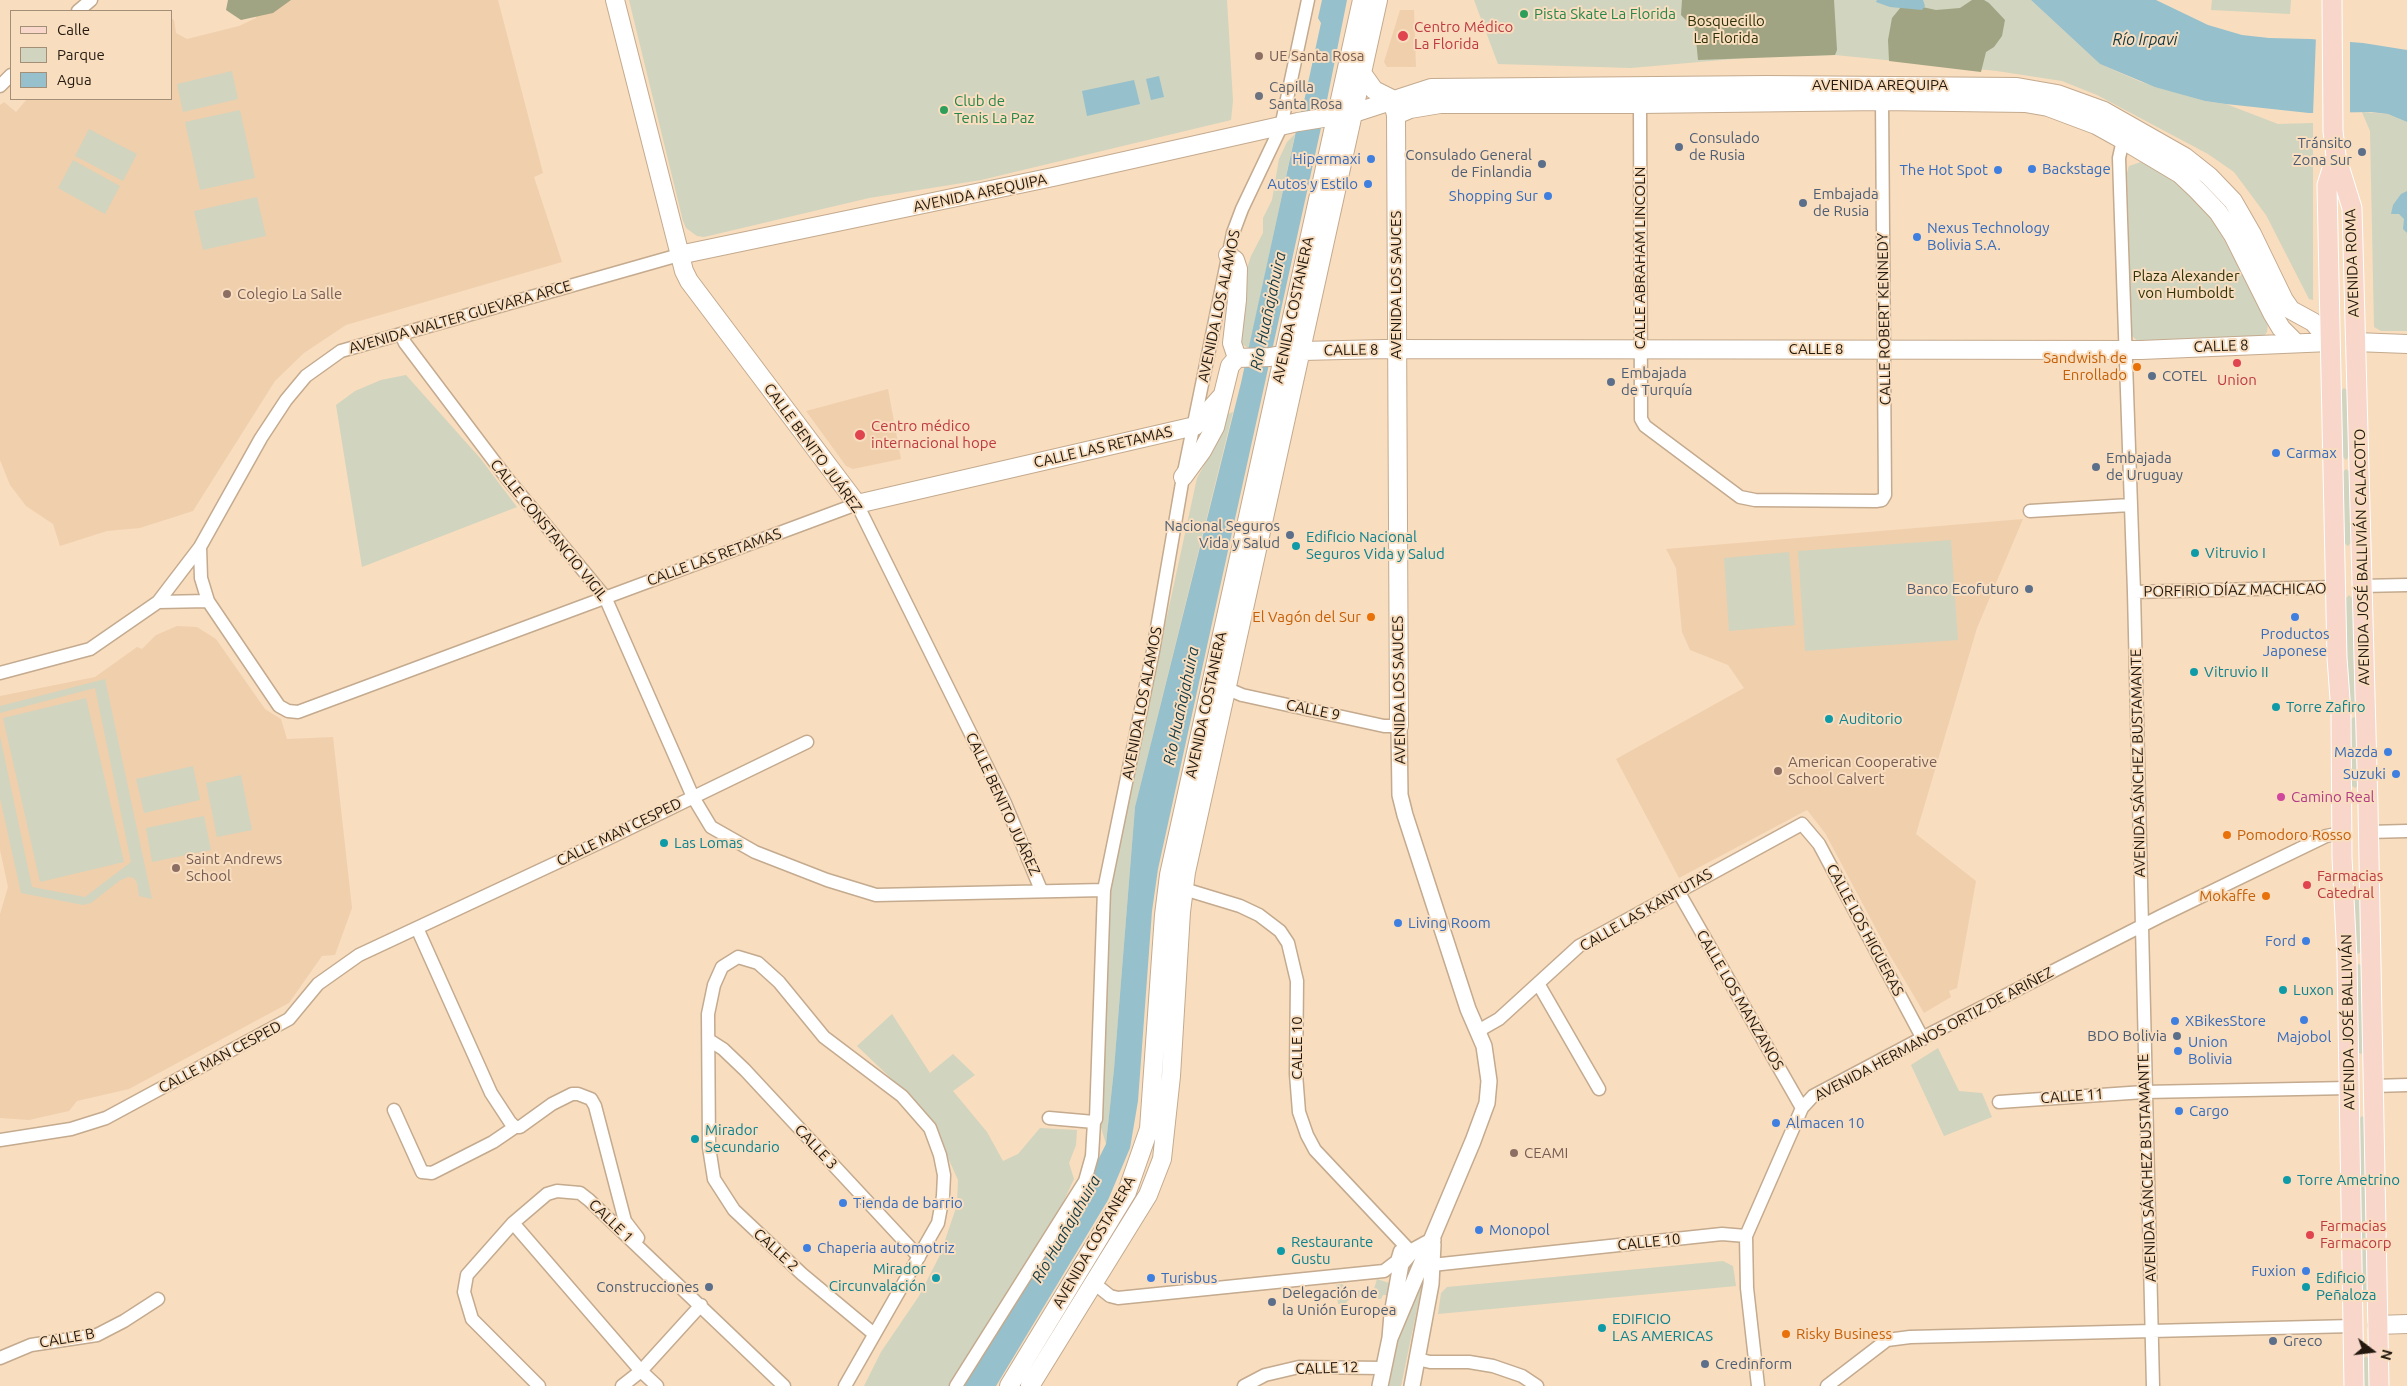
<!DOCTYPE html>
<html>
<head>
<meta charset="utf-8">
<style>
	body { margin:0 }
	#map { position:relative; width:2407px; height:1386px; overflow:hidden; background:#f8ddbf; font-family:Ubuntu,sans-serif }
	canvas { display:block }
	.legend { position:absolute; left:10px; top:10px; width:162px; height:90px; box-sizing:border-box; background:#f8ddbf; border:1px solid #a38f78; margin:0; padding:6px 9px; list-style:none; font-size:15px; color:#23190e }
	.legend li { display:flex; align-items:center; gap:10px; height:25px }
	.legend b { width:25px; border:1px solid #a38f78 }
	.north { position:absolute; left:2347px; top:1326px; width:50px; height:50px; -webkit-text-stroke:4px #f8ddbf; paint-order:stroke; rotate:105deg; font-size:14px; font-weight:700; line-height:20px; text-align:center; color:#23190e }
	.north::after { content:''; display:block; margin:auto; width:18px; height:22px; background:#23190e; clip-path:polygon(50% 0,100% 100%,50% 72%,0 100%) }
</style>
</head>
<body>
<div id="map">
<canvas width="2407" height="1386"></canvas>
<ul class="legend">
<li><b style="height:6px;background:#f8d7ca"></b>Calle</li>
<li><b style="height:14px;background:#d1d4be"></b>Parque</li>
<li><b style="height:14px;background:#95c0cc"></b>Agua</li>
</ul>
<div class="north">N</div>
</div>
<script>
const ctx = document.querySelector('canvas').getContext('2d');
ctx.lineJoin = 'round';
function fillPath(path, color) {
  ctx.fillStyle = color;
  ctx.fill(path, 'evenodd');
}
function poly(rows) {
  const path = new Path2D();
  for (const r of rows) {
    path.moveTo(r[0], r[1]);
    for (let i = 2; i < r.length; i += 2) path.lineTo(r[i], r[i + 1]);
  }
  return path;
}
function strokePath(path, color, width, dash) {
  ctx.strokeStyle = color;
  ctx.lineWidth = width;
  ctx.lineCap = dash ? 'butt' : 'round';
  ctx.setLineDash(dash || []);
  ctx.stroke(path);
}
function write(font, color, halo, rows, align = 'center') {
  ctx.font = font + ' Ubuntu,sans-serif';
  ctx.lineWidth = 4;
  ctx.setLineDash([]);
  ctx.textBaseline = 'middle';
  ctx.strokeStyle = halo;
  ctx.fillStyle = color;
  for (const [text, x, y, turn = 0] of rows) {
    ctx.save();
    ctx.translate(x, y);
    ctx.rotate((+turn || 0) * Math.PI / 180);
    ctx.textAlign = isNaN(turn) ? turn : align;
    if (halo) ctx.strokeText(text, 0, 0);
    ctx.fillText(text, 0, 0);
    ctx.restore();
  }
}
fillPath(poly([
	[257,0,498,0,543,173,534,177,562,262,346,325,304,353,275,381,193,511,140,528,107,531,60,546,53,524,26,506,10,485,0,460,0,105,4,102,16,112,27,99,171,99,171,18,174,20,176,33,187,39,239,26,256,18],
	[1400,10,1414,10,1416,67,1387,67,1384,62],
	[888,389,901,459,853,469,846,466,806,411],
	[2023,519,1977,628,1916,834,1976,881,1957,988,1949,991,1951,997,1924,1013,1891,957,1825,833,1807,810,1679,878,1616,759,1744,688,1728,665,1690,650,1682,632,1676,568,1666,549],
	[177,626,197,627,216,639,265,709,281,719,287,739,333,737,352,908,335,955,322,956,289,1003,129,1089,77,1101,69,1111,29,1120,0,1118,0,914,8,887,0,850,0,696,95,677,137,647,142,649,156,635]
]), '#f0cfad');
fillPath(poly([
	[629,0,1227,0,1233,101,1231,120,981,180,869,198,704,237,697,236,686,228,683,221],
	[1474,0,2031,0,2100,64,2141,82,2205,101,2226,104,2278,124,2313,123,2313,300,2309,299,2266,215,2234,172,2208,154,2097,95,2062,81,1997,71,1835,55,1756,57,1631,68,1498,64],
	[2212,0,2291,0,2290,14,2211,10],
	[232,71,238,99,183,112,177,84],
	[240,110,255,178,200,190,185,122],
	[2362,112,2388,114,2407,122,2407,331,2381,331,2374,327,2370,131],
	[89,129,137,154,123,181,75,156],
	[1295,134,1249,349,1241,343,1246,304,1247,268,1251,256,1263,233,1263,218,1272,200,1279,159,1287,142],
	[73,160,120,186,105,214,58,188],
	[2141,162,2177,182,2212,217,2268,322,2267,332,2264,336,2259,339,2139,342,2132,336,2127,173,2129,166],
	[257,197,266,236,203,250,194,211],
	[406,375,480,458,517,507,362,567,336,405,355,391,381,380],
	[2344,388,2349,391,2350,455,2346,460,2342,456,2340,392],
	[1233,412,1135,807,1114,1069,1106,1144,1099,1121,1107,893,1197,478,1212,451,1228,414],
	[2346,469,2351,473,2352,542,2348,546,2344,543,2342,473],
	[1951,540,1958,640,1805,651,1798,551],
	[1789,552,1795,625,1729,631,1724,558],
	[2349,595,2353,599,2356,706,2353,707,2349,704,2345,599],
	[105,679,152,899,139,896,137,883,134,878,128,877,119,881,91,903,83,905,21,893,0,798,0,736,32,887,85,897,131,862,95,688,0,713,0,706],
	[86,698,124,862,40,882,3,718],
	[2354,717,2358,720,2359,785,2355,788,2351,785,2350,720],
	[193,766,200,800,144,813,136,779],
	[241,775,252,830,217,837,206,783],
	[204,816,211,850,152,862,146,828],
	[2357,888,2361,891,2362,951,2358,954,2354,951,2353,892],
	[2359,964,2363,967,2365,1051,2361,1054,2357,1052,2356,965],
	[892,1014,930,1073,953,1054,975,1075,953,1091,987,1132,1003,1161,1018,1154,1040,1128,1077,1130,1076,1145,1069,1163,1074,1179,1061,1207,952,1386,864,1386,881,1352,919,1296,940,1255,957,1205,958,1180,932,1122,919,1105,857,1046],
	[1938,1048,1959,1091,1982,1093,1992,1117,1944,1136,1911,1065],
	[2362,1116,2365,1118,2368,1293,2366,1294,2362,1291,2358,1120],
	[1723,1261,1733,1266,1736,1286,1438,1314,1441,1293,1447,1287],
	[1377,1279,1389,1283,1389,1295,1383,1295,1381,1299,1377,1299,1374,1295,1353,1297,1352,1291,1374,1289],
	[1342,1284,1350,1292,1350,1298,1346,1303,1338,1304,1336,1285],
	[1422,1285,1401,1386,1389,1386,1400,1332,1413,1297],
	[2366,1356,2370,1360,2370,1386,2362,1386,2362,1361]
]), '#d1d4be');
fillPath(poly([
	[228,0,291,0,273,13,241,20,226,10],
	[1682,0,1834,0,1837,50,1835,55,1698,60,1695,29,1681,15],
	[1972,0,1984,0,1989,3,2005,20,2002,36,1994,47,1986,52,1981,72,1889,61,1888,40,1892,18,1901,7,1913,5,1936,10,1960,8]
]), '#a0a482');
fillPath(poly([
	[1322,0,1347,0,1326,105,1158,869,1152,911,1138,1101,1130,1148,1108,1200,996,1386,963,1386,1077,1202,1106,1144,1114,1069,1135,807,1241,383,1298,122,1305,97,1321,23,1318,18],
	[1877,0,1923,0,1925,6,1922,10,1890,7,1876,2],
	[2031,0,2156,0,2208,25,2242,35,2269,38,2310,39,2363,43,2407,50,2407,122,2388,114,2371,112,2309,113,2226,104,2205,101,2155,87,2100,64],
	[1159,76,1164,97,1151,100,1146,79],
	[1134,80,1140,104,1087,116,1082,91],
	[2407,191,2407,233,2403,229,2404,219,2399,214,2391,214,2393,205,2401,194]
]), '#95c0cc');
fillPath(poly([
	[2316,36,2350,40,2350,115,2313,115]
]), '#f8ddbf');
const minor = poly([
	[78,11,91,0],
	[0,86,11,75],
	[1640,104,1641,419,1645,426,1740,497,1755,500,1876,501,1882,500,1885,495,1882,101],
	[2123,140,2119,158,2121,219,2134,592,2153,1386],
	[401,334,405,343,506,477,605,597,693,797,711,827,755,852,827,880,876,895,1104,890],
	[2030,511,2130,505],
	[200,547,201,578,208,601,279,706,288,711,298,712,857,504,1005,803,1041,890],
	[2361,586,2407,585],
	[2134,592,2336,587],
	[158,602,208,601],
	[0,673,90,649,158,602,200,547,261,438,286,400,306,376,341,351,679,255],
	[1228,689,1242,695,1384,726,1399,726],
	[2368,832,2407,831],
	[1184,889,1240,906,1259,915,1280,931,1288,943,1297,981,1296,1074,1299,1112,1307,1135,1315,1150,1411,1252],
	[1678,891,1802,1108],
	[417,928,491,1093,510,1122,515,1127,520,1127,552,1104,572,1094,578,1094,591,1099,595,1106,625,1221,638,1238],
	[1539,985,1599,1089],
	[1478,1031,1499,1019,1579,946,1802,824,1819,844,1923,1039],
	[709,1040,723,1049,745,1070,919,1257],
	[2374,1086,2407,1085],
	[1999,1102,2144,1092,2349,1088],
	[394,1110,422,1172,432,1173,493,1142,515,1127],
	[1049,1118,1094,1122],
	[0,1140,71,1129,106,1118,289,1019,318,984,359,955,605,840,807,742],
	[513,1223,641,1371,657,1386],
	[1432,1265,1722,1234,1746,1236],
	[1095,1284,1110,1296,1118,1298,1384,1271,1397,1261,1400,1251],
	[0,1358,31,1345,97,1335,124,1321,158,1299],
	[1417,1359,1430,1362,1469,1362,1493,1366,1522,1376,1537,1386],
	[539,1386,472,1319,464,1292,467,1275,513,1223,547,1194,557,1191,580,1193,589,1200,784,1386],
	[622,1386,641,1371,701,1305],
	[845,1386,938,1223,943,1196,944,1175,940,1155,930,1128,902,1096,824,1037,779,982,758,963,738,957,722,967,714,985,708,1014,709,1147,714,1179,734,1210,802,1274,874,1334],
	[956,1386,1085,1181,1092,1156,1094,1122,1096,1119,1104,890,1153,651,1183,477,1233,233,1242,209,1281,127,1308,0],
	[1244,1386,1265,1375,1299,1367,1383,1368],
	[1758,1386,1747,1288,1746,1236,1802,1108,1813,1096,1928,1035,2161,916,2326,836,2342,833],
	[1827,1386,1887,1340,1910,1337,2353,1326]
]);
const tertiary = poly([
	[1390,1338,1473,1141,1487,1103,1489,1081,1484,1046,1468,1009,1405,815,1400,795,1399,726],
	[1380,1386,1390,1338,1392,1314,1401,1264,1411,1252,1433,1240],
	[1412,1386,1431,1284,1433,1244]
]);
const secondary = poly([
	[615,0,684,271,689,281,857,504,1195,426,1222,396],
	[1362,73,1374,90,1392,99,1396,115,1399,726],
	[1396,115,1410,109,1440,104,1640,104,1882,101,2025,103,2048,107,2096,125,2123,140,2180,174,2197,190,2218,212,2233,235,2272,313,2281,328,2296,343],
	[679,255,1053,177,1298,122,1354,113,1431,88,1767,85,2017,87,2057,94,2104,111,2185,157,2209,176,2233,201,2252,234,2284,300,2291,310,2313,322,2330,342],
	[1228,255,1235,260,1238,269,1237,300,1232,343,1237,358],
	[2355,342,2407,344],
	[1237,358,1270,357,1302,351,1385,349,2141,350,2330,342],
	[1183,477,1202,451,1215,427,1230,366,1237,358],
	[2377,1325,2407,1324],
	[1009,1386,1127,1192,1149,1129,1164,915,1169,875,1362,0],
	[1030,1386,1148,1195,1162,1159,1171,1076,1181,912,1186,872,1378,0]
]);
const primary = poly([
	[2332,0,2333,131,2336,156,2352,208,2368,807,2379,1386],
	[2336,156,2327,185,2337,658,2341,712,2342,857,2347,959,2354,1386]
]);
strokePath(minor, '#c4aa8e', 15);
strokePath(tertiary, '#c4aa8e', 18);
strokePath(secondary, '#c4aa8e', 20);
strokePath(primary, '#fff', 21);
strokePath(minor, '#fff', 12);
strokePath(tertiary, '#fff', 15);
strokePath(secondary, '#fff', 18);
strokePath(primary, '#f8d7ca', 19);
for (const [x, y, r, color] of [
	[1524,14,5,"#2e9e5b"],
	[1403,36,6,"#e0444e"],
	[1259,56,5,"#8d6e63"],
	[1259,96,5,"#6b7280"],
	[944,110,5,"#2e9e5b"],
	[1679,147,5,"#5c6f8a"],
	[2362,152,5,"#5c6f8a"],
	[1371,159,5,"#3f7fe0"],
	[1542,164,5,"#5c6f8a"],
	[2032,169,5,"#3f7fe0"],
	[1998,170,5,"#3f7fe0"],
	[1368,184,5,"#3f7fe0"],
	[1548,196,5,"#3f7fe0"],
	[1803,203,5,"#5c6f8a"],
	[1917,237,5,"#3f7fe0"],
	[227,294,5,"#8d6e63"],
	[2237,363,5,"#e0444e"],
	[2137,367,5,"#e8710a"],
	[2152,376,5,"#5c6f8a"],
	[1611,382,5,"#5c6f8a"],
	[860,435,6,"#e0444e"],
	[2276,453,5,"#3f7fe0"],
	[2096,467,5,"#5c6f8a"],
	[1290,535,5,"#5c6f8a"],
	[1296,546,5,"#0f9aa8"],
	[2195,553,5,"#0f9aa8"],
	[2029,589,5,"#5c6f8a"],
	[1371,617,5,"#e8710a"],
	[2295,617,5,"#3f7fe0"],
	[2194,672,5,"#0f9aa8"],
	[2276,707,5,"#0f9aa8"],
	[1829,719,5,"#0f9aa8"],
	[2388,752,5,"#3f7fe0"],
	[1778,771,5,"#8d6e63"],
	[2396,774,5,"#3f7fe0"],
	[2281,797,5,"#d1479c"],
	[2227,835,5,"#e8710a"],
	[664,843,5,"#0f9aa8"],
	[176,868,5,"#8d6e63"],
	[2307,885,5,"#e0444e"],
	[2266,896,5,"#e8710a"],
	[1398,923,5,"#3f7fe0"],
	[2306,941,5,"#3f7fe0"],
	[2283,990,5,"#0f9aa8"],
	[2304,1020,5,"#3f7fe0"],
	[2175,1021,5,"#3f7fe0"],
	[2177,1036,5,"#5c6f8a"],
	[2178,1051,5,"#3f7fe0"],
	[2179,1111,5,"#3f7fe0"],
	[1776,1123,5,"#3f7fe0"],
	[695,1139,5,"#0f9aa8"],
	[1514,1153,5,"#8d6e63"],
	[2287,1180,5,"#0f9aa8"],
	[843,1203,5,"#3f7fe0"],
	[1479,1230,5,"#3f7fe0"],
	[2310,1235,5,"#e0444e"],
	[807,1248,5,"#3f7fe0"],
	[1281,1251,5,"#0f9aa8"],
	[2306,1271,5,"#3f7fe0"],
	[936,1278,5,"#0f9aa8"],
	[1151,1278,5,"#3f7fe0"],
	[709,1287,5,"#5c6f8a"],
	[2306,1287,5,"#0f9aa8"],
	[1272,1302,5,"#5c6f8a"],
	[1602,1328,5,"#0f9aa8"],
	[1786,1334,5,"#e8710a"],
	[2273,1341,5,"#5c6f8a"],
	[1705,1364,5,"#5c6f8a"]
]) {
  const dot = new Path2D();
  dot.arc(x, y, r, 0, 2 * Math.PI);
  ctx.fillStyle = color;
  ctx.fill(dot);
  strokePath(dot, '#f8ddbf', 2);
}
write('15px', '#27864d', '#f8ddbf', [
	["Pista Skate La Florida",1534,14],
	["Club de",954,101],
	["Tenis La Paz",954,118]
], 'left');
write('15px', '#2f3206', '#f8ddbf', [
	["Bosquecillo",1726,21],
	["La Florida",1726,38],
	["Plaza Alexander",2186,276],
	["von Humboldt",2186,293]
]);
write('15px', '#be3a42', '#f8ddbf', [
	["Centro Médico",1414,27],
	["La Florida",1414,44],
	["Union",2237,380,"center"],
	["Centro médico",871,426],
	["internacional hope",871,443],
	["Farmacias",2317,876],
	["Catedral",2317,893],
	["Farmacias",2320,1226],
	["Farmacorp",2320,1243]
], 'left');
write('15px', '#785e54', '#f8ddbf', [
	["UE Santa Rosa",1269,56],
	["Colegio La Salle",237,294],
	["American Cooperative",1788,762],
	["School Calvert",1788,779],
	["Saint Andrews",186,859],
	["School",186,876],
	["CEAMI",1524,1153]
], 'left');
write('15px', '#23190e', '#f8ddbf', [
	["AVENIDA AREQUIPA",1880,85],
	["AVENIDA AREQUIPA",980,193,-12],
	["CALLE ABRAHAM LINCOLN",1640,258,-90],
	["AVENIDA ROMA",2352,263,-92],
	["AVENIDA LOS SAUCES",1396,285,-90],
	["AVENIDA LOS ALAMOS",1219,306,-78],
	["AVENIDA COSTANERA",1293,310,-78],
	["AVENIDA WALTER GUEVARA ARCE",460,317,-16],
	["CALLE ROBERT KENNEDY",1884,319,-91],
	["CALLE 8",2221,346,-2],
	["CALLE 8",1816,349],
	["CALLE 8",1351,350,-1],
	["CALLE LAS RETAMAS",1103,447,-13],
	["CALLE BENITO JUÁREZ",813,448,54],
	["CALLE CONSTANCIO VIGIL",549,530,51],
	["CALLE LAS RETAMAS",714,557,-20],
	["AVENIDA JOSÉ BALLIVIÁN CALACOTO",2362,557,-91],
	["PORFIRIO DÍAZ MACHICAO",2235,590,-1],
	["AVENIDA LOS SAUCES",1399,690,-91],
	["AVENIDA LOS ALAMOS",1142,703,-79],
	["AVENIDA COSTANERA",1206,705,-78],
	["CALLE 9",1313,710,12],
	["AVENIDA SÁNCHEZ BUSTAMANTE",2138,763,-91],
	["CALLE BENITO JUÁREZ",1003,804,65],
	["CALLE MAN CESPED",619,832,-26],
	["CALLE LAS KANTUTAS",1646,910,-30],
	["CALLE LOS HIGUERAS",1865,930,62],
	["CALLE LOS MANZANOS",1740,1000,60],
	["AVENIDA JOSÉ BALLIVIÁN",2348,1022,-91],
	["AVENIDA HERMANOS ORTIZ DE ARIÑEZ",1934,1034,-28],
	["CALLE 10",1297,1048,-90],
	["CALLE MAN CESPED",220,1057,-28],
	["CALLE 11",2072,1096,-4],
	["CALLE 3",816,1147,47],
	["AVENIDA SÁNCHEZ BUSTAMANTE",2147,1168,-92],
	["CALLE 1",611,1221,44],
	["AVENIDA COSTANERA",1094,1242,-60],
	["CALLE 10",1649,1242,-6],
	["CALLE 2",776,1250,43],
	["CALLE B",67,1338,-10],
	["CALLE 12",1327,1368,-2]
]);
write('15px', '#5b616d', '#f8ddbf', [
	["Capilla",1269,87],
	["Santa Rosa",1269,104]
], 'left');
write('15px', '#4e5e75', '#f8ddbf', [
	["Consulado",1689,138],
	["de Rusia",1689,155],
	["Tránsito",2352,143,"right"],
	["Zona Sur",2352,160,"right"],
	["Consulado General",1532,155,"right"],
	["de Finlandia",1532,172,"right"],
	["Embajada",1813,194],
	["de Rusia",1813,211],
	["Embajada",1621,373],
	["de Turquía",1621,390],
	["COTEL",2162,376],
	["Embajada",2106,458],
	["de Uruguay",2106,475],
	["Nacional Seguros",1280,526,"right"],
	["Vida y Salud",1280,543,"right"],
	["Banco Ecofuturo",2019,589,"right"],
	["BDO Bolivia",2167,1036,"right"],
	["Construcciones",699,1287,"right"],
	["Delegación de",1282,1293],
	["la Unión Europea",1282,1310],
	["Greco",2283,1341],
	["Credinform",1715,1364]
], 'left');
write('15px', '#366cbe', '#f8ddbf', [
	["Hipermaxi",1361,159,"right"],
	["Backstage",2042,169],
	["The Hot Spot",1988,170,"right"],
	["Autos y Estilo",1358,184,"right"],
	["Shopping Sur",1538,196,"right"],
	["Nexus Technology",1927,228],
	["Bolivia S.A.",1927,245],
	["Carmax",2286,453],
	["Productos",2295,634,"center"],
	["Japonese",2295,651,"center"],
	["Mazda",2378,752,"right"],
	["Suzuki",2386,774,"right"],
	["Living Room",1408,923],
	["Ford",2296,941,"right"],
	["XBikesStore",2185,1021],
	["Majobol",2304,1037,"center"],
	["Union",2188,1042],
	["Bolivia",2188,1059],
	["Cargo",2189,1111],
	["Almacen 10",1786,1123],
	["Tienda de barrio",853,1203],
	["Monopol",1489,1230],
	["Chaperia automotriz",817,1248],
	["Fuxion",2296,1271,"right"],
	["Turisbus",1161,1278]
], 'left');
write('15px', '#c56008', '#f8ddbf', [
	["Sandwish de",2127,358],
	["Enrollado",2127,375],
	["El Vagón del Sur",1361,617],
	["Pomodoro Rosso",2237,835,"left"],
	["Mokaffe",2256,896],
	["Risky Business",1796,1334,"left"]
], 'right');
write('15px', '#0d838f', '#f8ddbf', [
	["Edificio Nacional",1306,537],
	["Seguros Vida y Salud",1306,554],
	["Vitruvio I",2205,553],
	["Vitruvio II",2204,672],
	["Torre Zafiro",2286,707],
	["Auditorio",1839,719],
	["Las Lomas",674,843],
	["Luxon",2293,990],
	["Mirador",705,1130],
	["Secundario",705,1147],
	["Torre Ametrino",2297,1180],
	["Restaurante",1291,1242],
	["Gustu",1291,1259],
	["Mirador",926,1269,"right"],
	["Circunvalación",926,1286,"right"],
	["Edificio",2316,1278],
	["Peñaloza",2316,1295],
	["EDIFICIO",1612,1319],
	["LAS AMERICAS",1612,1336]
], 'left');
write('15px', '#b23c85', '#f8ddbf', [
	["Camino Real",2291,797]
], 'left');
write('italic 16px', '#113943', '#f8ddbf', [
	["Río Irpavi",2145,40],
	["Río Huañajahuira",1268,311,-78],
	["Río Huañajahuira",1181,706,-78],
	["Río Huañajahuira",1066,1229,-60]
]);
</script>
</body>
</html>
